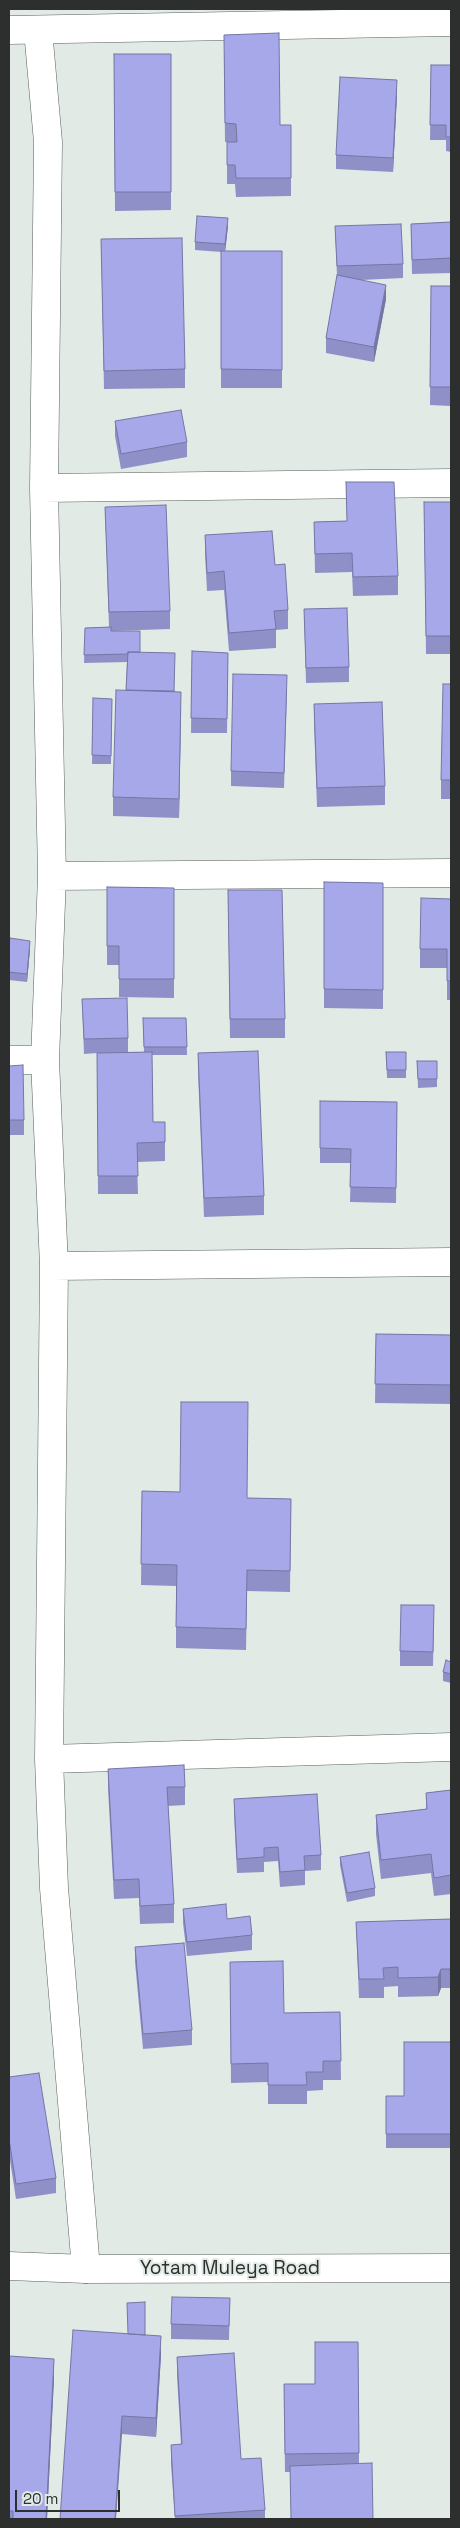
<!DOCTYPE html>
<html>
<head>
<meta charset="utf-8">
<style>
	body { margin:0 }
	#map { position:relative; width:460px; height:2528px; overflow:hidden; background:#e1eae4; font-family:"Space Grotesk",sans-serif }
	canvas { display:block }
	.frame { position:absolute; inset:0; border:10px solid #2c2f2d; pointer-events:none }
	.scale { position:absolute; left:15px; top:2490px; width:105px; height:22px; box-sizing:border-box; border:2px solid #2c2f2d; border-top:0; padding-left:6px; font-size:15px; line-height:18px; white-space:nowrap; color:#2c2f2d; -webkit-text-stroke:4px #e1eae4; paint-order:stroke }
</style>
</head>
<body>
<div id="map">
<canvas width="460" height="2528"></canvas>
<div class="frame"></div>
<div class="scale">20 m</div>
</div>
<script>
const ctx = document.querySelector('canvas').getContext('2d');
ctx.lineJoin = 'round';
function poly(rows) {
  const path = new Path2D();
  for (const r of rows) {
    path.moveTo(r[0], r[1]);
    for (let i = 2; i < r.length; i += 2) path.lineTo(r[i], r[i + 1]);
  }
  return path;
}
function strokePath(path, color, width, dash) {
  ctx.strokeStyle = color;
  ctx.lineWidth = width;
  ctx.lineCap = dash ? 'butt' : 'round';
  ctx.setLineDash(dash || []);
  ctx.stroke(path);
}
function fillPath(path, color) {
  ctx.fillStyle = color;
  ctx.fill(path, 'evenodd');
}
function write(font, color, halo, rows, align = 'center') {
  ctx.font = font + ' "Space Grotesk",sans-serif';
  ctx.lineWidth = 4;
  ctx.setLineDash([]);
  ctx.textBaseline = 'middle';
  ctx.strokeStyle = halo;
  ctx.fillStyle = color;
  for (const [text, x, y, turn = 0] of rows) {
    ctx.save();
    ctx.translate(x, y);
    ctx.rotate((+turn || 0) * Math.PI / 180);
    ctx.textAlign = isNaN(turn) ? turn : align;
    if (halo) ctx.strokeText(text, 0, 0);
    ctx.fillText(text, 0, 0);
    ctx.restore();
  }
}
const minor = poly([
	[9,30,451,22],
	[38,30,48,142,44,488,52,876,45,1060,54,1266,49,1759,54,1888,86,2269],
	[44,488,451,483],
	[52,876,451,873],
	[9,1060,45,1060],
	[54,1266,451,1262],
	[49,1759,451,1747]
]);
const tertiary = poly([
	[9,2266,86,2269,451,2268]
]);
strokePath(minor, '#59605c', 29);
strokePath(tertiary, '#59605c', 29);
strokePath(minor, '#fff', 28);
strokePath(tertiary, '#fff', 28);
fillPath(poly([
	[224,53,280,125,291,125,291,196,236,197,235,184,227,184,227,142,225,142],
	[114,54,171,54,171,210,115,211],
	[431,65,451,65,451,152,446,151,446,140,430,140],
	[397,95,393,172,336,169,336,155],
	[451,222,451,273,412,274,411,224],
	[228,226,225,251,282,251,282,388,221,388,221,252,195,250,195,242],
	[335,226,403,264,403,278,361,280,386,299,374,362,326,353,326,338,337,276],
	[101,239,185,369,185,388,104,389],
	[431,286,451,286,451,406,430,405],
	[115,421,187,442,187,457,121,469,115,436],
	[346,482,398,576,398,595,353,596,352,572,315,573,314,522,347,521],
	[424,502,451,502,451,654,426,654],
	[105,507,170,611,170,629,111,631,140,652,175,691,181,710,179,818,113,816,113,797,126,690,127,662,84,663,85,628,109,627],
	[205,535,275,565,288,610,288,629,276,630,276,648,229,651,224,590,207,591,205,554],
	[304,609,349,667,349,682,306,683],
	[192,651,228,653,227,733,191,733],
	[451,684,451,799,441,799,441,780],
	[287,689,284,788,231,786,231,771],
	[93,698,112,699,111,764,92,764],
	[314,704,385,786,385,805,317,807,314,723],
	[324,882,383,883,383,1009,324,1008],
	[107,887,174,888,174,998,119,997,119,965,107,965],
	[228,890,285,1019,285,1038,230,1038],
	[451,899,451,1000,447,1000,447,968,420,968,420,949],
	[9,945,30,949,27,982,9,980],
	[82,999,128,1038,128,1052,144,1052,143,1018,186,1018,187,1055,152,1055,153,1122,165,1142,165,1161,137,1162,138,1194,98,1194,97,1053,84,1054],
	[386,1052,406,1052,406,1078,387,1078],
	[198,1053,264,1196,264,1215,204,1217,198,1072],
	[417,1061,437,1061,437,1087,418,1088],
	[9,1066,24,1120,24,1135,9,1135],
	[320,1101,397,1102,396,1203,350,1202,351,1163,320,1163],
	[376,1334,451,1335,451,1404,375,1403],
	[142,1491,247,1498,291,1499,290,1592,247,1591,246,1650,176,1648,176,1586,141,1585],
	[434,1620,433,1666,400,1666,400,1651],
	[451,1662,451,1683,443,1681,443,1672],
	[108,1769,185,1787,185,1805,168,1806,174,1904,174,1923,140,1924,139,1898,114,1899,108,1788],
	[451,1790,451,1894,434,1896,431,1873,381,1879,376,1834,376,1815,426,1809,426,1793],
	[234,1799,321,1855,321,1870,305,1871,305,1885,280,1887,278,1861,264,1862,264,1872,237,1873,234,1814],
	[340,1857,375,1888,375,1896,347,1902,340,1865],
	[183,1909,227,1919,252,1935,252,1950,187,1956,183,1923],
	[451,1919,451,2000,450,1988,441,1988,438,1996,398,1997,398,1986,384,1987,384,1998,359,1998,356,1922],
	[135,1947,192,2030,192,2045,143,2049,135,1962],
	[230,1962,284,2013,340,2012,341,2080,323,2080,323,2090,307,2091,307,2104,268,2104,268,2082,231,2083],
	[451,2042,451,2148,386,2148,386,2096,404,2096],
	[9,2077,56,2178,56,2193,16,2199,9,2154],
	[230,2298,229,2340,171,2339,171,2324],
	[145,2335,161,2355,156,2437,122,2434,60,2519],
	[358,2342,359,2464,373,2519,291,2519,290,2472,285,2472,284,2384,315,2384],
	[9,2356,54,2378,47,2519,9,2519],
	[177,2357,241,2459,265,2510,265,2519,175,2519,171,2464,171,2445,181,2444,177,2376]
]), '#9090c9');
fillPath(poly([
	[397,80,397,95,393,172,393,158],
	[228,218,228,226,225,253,225,244],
	[386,285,386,299,374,362,374,347],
	[181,692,181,710,179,818,179,799],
	[30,941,30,949,27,982,27,974],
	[441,1969,441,1988,438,1996,438,1977],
	[161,2336,161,2355,156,2437,156,2418],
	[54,2359,54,2378,47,2519,46,2519],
	[122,2416,122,2434,116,2519,115,2519]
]), '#7576a4');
const building = poly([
	[279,33,280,125,291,125,291,178,236,178,235,165,227,165,227,142,237,142,236,124,225,123,224,35,279,33],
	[114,54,171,54,171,192,115,192,114,54],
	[431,65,451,65,451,137,446,137,446,125,430,125,431,65],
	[340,77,397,80,393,158,336,155,340,77],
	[197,216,228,218,225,244,195,242,197,216],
	[451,222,451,258,412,260,411,224,451,222],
	[401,224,403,264,337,266,335,226,401,224],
	[182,238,185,369,104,371,101,239,182,238],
	[221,251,282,251,282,370,221,369,221,251],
	[337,275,386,285,374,347,326,338,337,275],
	[431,286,451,286,451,387,430,387,431,286],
	[181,410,187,442,121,454,115,421,181,410],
	[346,482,394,482,398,576,353,577,352,553,315,554,314,522,347,521,346,482],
	[424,502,451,502,451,636,426,636,424,502],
	[166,505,170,611,109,612,105,507,166,505],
	[272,531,275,565,285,564,288,610,274,611,276,629,229,633,224,571,207,573,205,535,272,531],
	[347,608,349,667,306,668,304,609,347,608],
	[111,627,111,631,140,631,140,652,128,652,128,654,84,655,85,628,111,627],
	[192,651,228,653,227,719,191,718,192,651],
	[128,652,175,653,174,691,126,690,128,652],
	[233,674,287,675,284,773,231,771,233,674],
	[443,684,451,684,451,780,441,780,443,684],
	[116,690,181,692,179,799,113,797,116,690],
	[93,698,112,699,111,756,92,755,93,698],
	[382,702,385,786,317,788,314,704,382,702],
	[324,882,383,883,383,990,324,989,324,882],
	[107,887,174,888,174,979,119,979,119,946,107,946,107,887],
	[228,890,282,890,285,1019,230,1019,228,890],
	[421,898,451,899,451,981,447,981,447,949,420,949,421,898],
	[10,938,30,941,27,974,9,972,9,945,10,938],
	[127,998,128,1038,84,1039,82,999,127,998],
	[143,1018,186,1018,187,1047,144,1047,143,1018],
	[258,1051,264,1196,204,1198,198,1053,258,1051],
	[152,1052,153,1122,165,1122,165,1142,137,1143,138,1176,98,1176,97,1053,152,1052],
	[386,1052,406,1052,406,1070,387,1070,386,1052],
	[417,1061,437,1061,437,1079,418,1079,417,1061],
	[23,1065,24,1120,9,1120,9,1066,23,1065],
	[320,1101,397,1102,396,1188,350,1187,351,1149,320,1148,320,1101],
	[376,1334,451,1335,451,1385,375,1384,376,1334],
	[181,1402,248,1402,247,1498,291,1499,290,1571,247,1570,246,1629,176,1627,177,1565,141,1564,142,1491,180,1492,181,1402],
	[401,1605,434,1605,433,1652,400,1651,401,1605],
	[446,1660,451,1662,451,1674,443,1672,446,1660],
	[184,1765,185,1787,167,1787,174,1904,140,1906,139,1879,114,1880,108,1769,184,1765],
	[451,1790,451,1875,434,1878,431,1854,381,1860,376,1815,427,1809,426,1793,451,1790],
	[317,1794,321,1855,304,1856,305,1870,280,1872,278,1847,264,1848,264,1857,237,1859,234,1799,317,1794],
	[369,1852,375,1888,347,1893,340,1857,369,1852],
	[226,1904,227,1919,250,1916,252,1935,187,1942,183,1909,226,1904],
	[451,1919,451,1982,450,1969,441,1969,438,1977,398,1978,398,1967,383,1968,384,1979,359,1979,356,1922,451,1919],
	[184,1943,192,2030,143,2034,135,1947,184,1943],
	[283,1961,284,2013,340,2012,341,2061,323,2061,323,2072,306,2072,307,2085,268,2085,268,2063,231,2064,230,1962,283,1961],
	[404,2042,451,2042,451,2134,386,2134,386,2096,404,2096,404,2042],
	[39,2073,56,2178,16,2184,9,2139,9,2077,39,2073],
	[172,2297,230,2298,229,2326,171,2324,172,2297],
	[145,2302,145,2335,128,2334,127,2303,145,2302],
	[73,2330,161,2336,156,2418,122,2416,115,2519,60,2519,73,2330],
	[315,2342,358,2342,359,2453,285,2454,284,2384,315,2384,315,2342],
	[234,2353,241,2459,261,2458,265,2510,175,2516,171,2445,182,2444,177,2357,234,2353],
	[9,2356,54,2359,46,2519,13,2519,13,2511,9,2511,9,2356],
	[372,2463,373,2519,291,2519,290,2466,372,2463]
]);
fillPath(building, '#a7a8ea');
strokePath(building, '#7576a4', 1);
write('19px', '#2c2f2d', '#e1eae4', [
	["Yotam Muleya Road",230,2269]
]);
</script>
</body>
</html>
